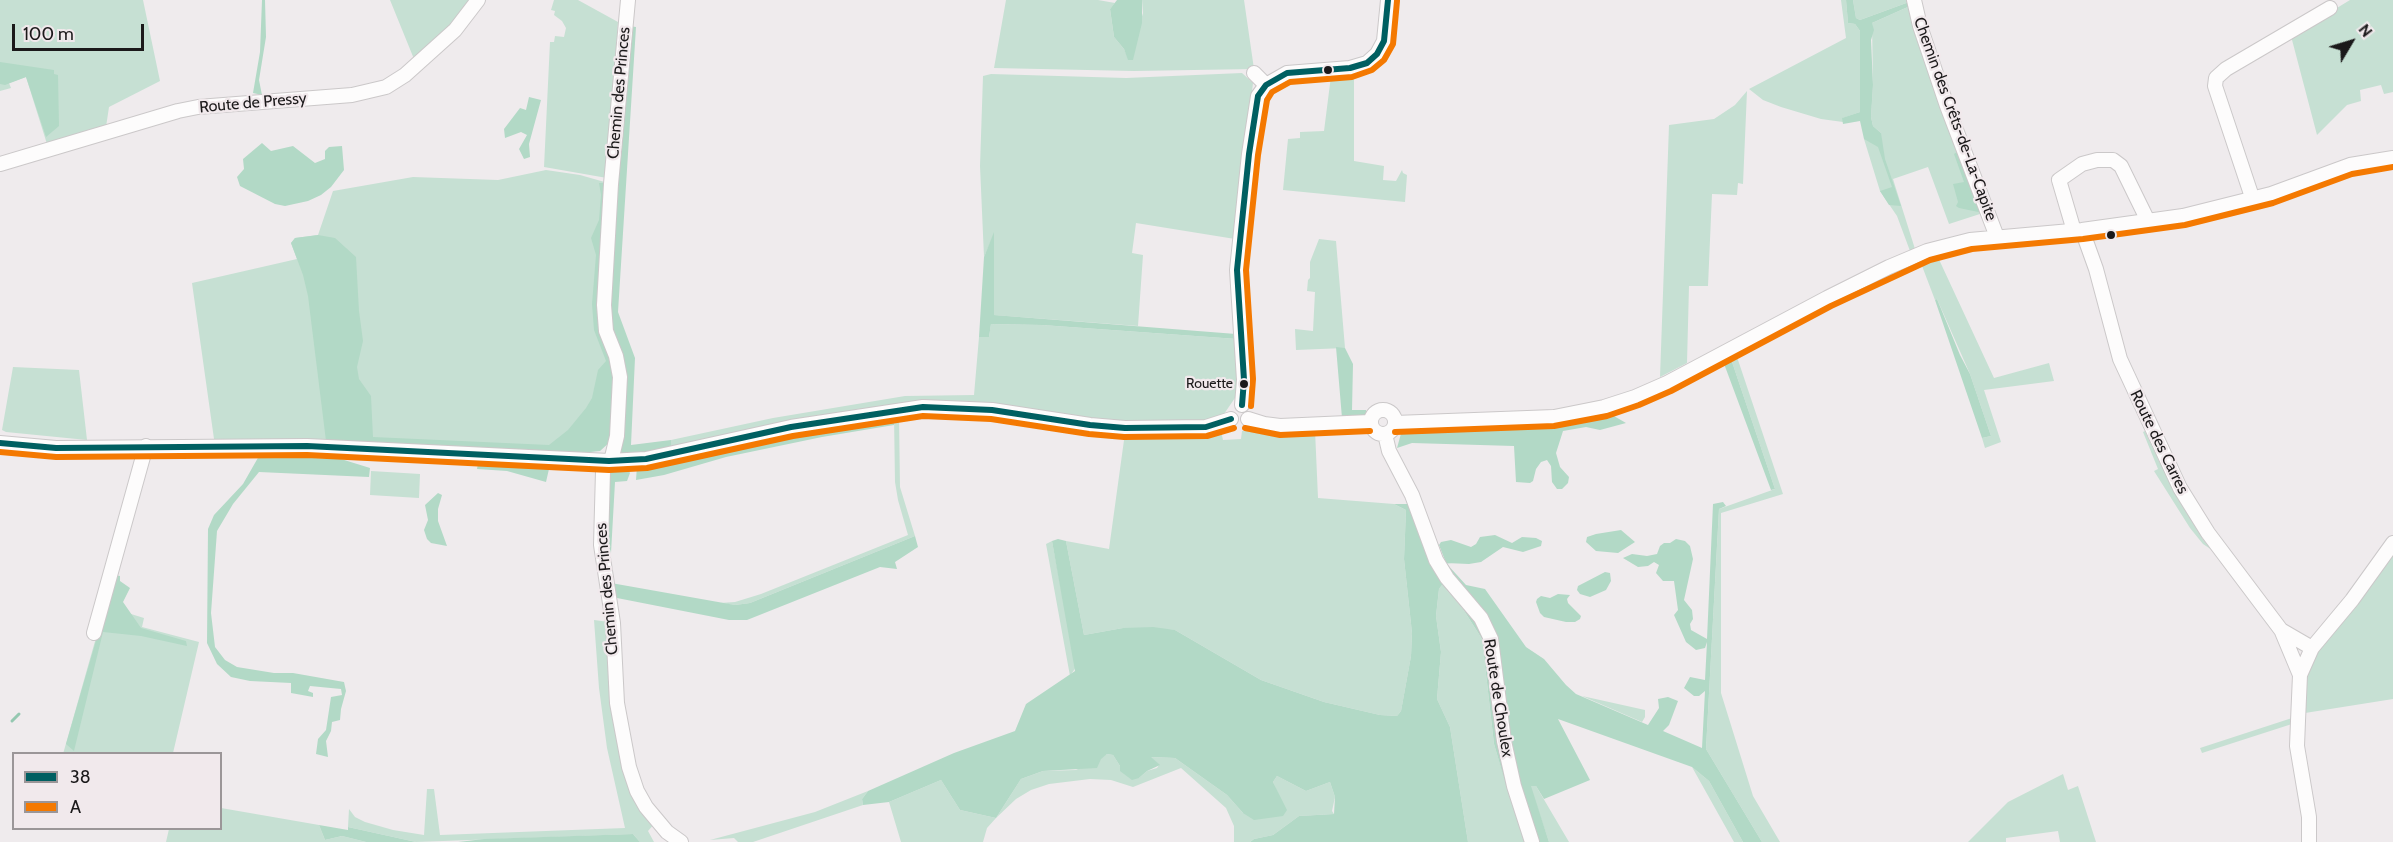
<!DOCTYPE html>
<html>
<head>
<meta charset="utf-8">
<style>
	body { margin:0 }
	#map { position:relative; width:2393px; height:842px; overflow:hidden; background:#efebed; font-family:Cabin,sans-serif }
	canvas { display:block }
	.legend { position:absolute; left:12px; top:752px; width:210px; height:78px; box-sizing:border-box; background:#f1e9ec; border:2px solid #9b9698; margin:0; padding:8px 10px; list-style:none; font-size:18px; color:#1b191a }
	.legend li { display:flex; align-items:center; gap:12px; height:30px }
	.legend b { width:30px; border:2px solid #9b9698 }
	.north { position:absolute; left:2321px; top:12px; width:60px; height:60px; -webkit-text-stroke:4px #f1e9ec; paint-order:stroke; rotate:52deg; font-size:16px; font-weight:700; line-height:24px; text-align:center; color:#1b191a }
	.north::after { content:''; display:block; margin:auto; width:21px; height:27px; background:#1b191a; clip-path:polygon(50% 0,100% 100%,50% 72%,0 100%) }
	.scale { position:absolute; left:12px; top:24px; width:132px; height:27px; box-sizing:border-box; border:3px solid #1b191a; border-top:0; padding-left:8px; font-size:18px; line-height:21px; white-space:nowrap; color:#1b191a; -webkit-text-stroke:4px #f1e9ec; paint-order:stroke }
</style>
</head>
<body>
<div id="map">
<canvas width="2393" height="842"></canvas>
<ul class="legend">
<li><b style="height:8px;background:#005f61"></b>38</li>
<li><b style="height:8px;background:#f47901"></b>A</li>
</ul>
<div class="north">N</div>
<div class="scale">100 m</div>
</div>
<script>
const ctx = document.querySelector('canvas').getContext('2d');
ctx.lineJoin = 'round';
function fillPath(path, color) {
  ctx.fillStyle = color;
  ctx.fill(path, 'evenodd');
}
function poly(rows) {
  const path = new Path2D();
  for (const r of rows) {
    if (r.length === 3) {
      path.moveTo(r[0] + r[2], r[1]);
      path.arc(r[0], r[1], r[2], 0, 2 * Math.PI);
      continue;
    }
    path.moveTo(r[0], r[1]);
    for (let i = 2; i < r.length; i += 2) path.lineTo(r[i], r[i + 1]);
  }
  return path;
}
function strokePath(path, color, width, dash) {
  ctx.strokeStyle = color;
  ctx.lineWidth = width;
  ctx.lineCap = dash ? 'butt' : 'round';
  ctx.setLineDash(dash || []);
  ctx.stroke(path);
}
function write(font, color, halo, rows, align = 'center') {
  ctx.font = font + ' Cabin,sans-serif';
  ctx.lineWidth = 4.5;
  ctx.setLineDash([]);
  ctx.textBaseline = 'middle';
  ctx.strokeStyle = halo;
  ctx.fillStyle = color;
  for (const [text, x, y, turn = 0] of rows) {
    ctx.save();
    ctx.translate(x, y);
    ctx.rotate((+turn || 0) * Math.PI / 180);
    ctx.textAlign = isNaN(turn) ? turn : align;
    if (halo) ctx.strokeText(text, 0, 0);
    ctx.fillText(text, 0, 0);
    ctx.restore();
  }
}
fillPath(poly([
	[0,0,143,0,160,81,109,107,106,127,47,144,26,77,9,83,11,88,0,91],
	[390,0,470,0,449,28,414,59],
	[554,0,578,0,618,22,607,178,544,167,550,42,554,42,555,36,564,37,566,28,562,21,554,15,555,11,551,10],
	[1006,0,1098,0,1115,3,1110,9,1114,37,1124,49,1129,60,1143,13,1142,0,1244,0,1254,69,1134,71,994,68],
	[1841,0,1846,0,1848,23,1855,24,1860,31,1860,112,1843,118,1843,122,1821,119,1781,107,1763,100,1749,89,1846,38],
	[1853,0,1908,0,1909,2,1860,20,1856,18],
	[2350,0,2393,0,2393,92,2384,94,2381,85,2360,90,2361,101,2347,105,2317,135,2291,36],
	[1910,6,1983,213,1949,224,1928,167,1893,179,1915,249,1910,251,1897,216,1880,191,1864,139,1881,133,1873,126,1871,117,1873,85,1872,23],
	[1242,73,1253,83,1235,239,1136,223,1132,253,1143,255,1138,326,993,315,994,234,984,257,980,166,983,76,991,74,1126,78],
	[1354,73,1354,161,1384,166,1383,180,1396,181,1402,170,1403,173,1407,175,1405,202,1283,190,1288,139,1300,138,1300,132,1324,131,1331,76],
	[1747,91,1743,184,1738,183,1737,195,1712,194,1708,286,1689,286,1687,363,1660,377,1669,125,1714,119,1735,105],
	[546,170,580,175,608,183,614,365,600,451,326,441,214,439,192,283,297,259,291,243,295,238,318,235,333,191,413,177,498,180],
	[1319,239,1336,241,1345,348,1296,350,1295,329,1313,331,1315,292,1307,291,1308,280,1310,278,1310,262],
	[1936,253,1994,378,2049,363,2054,381,1984,390,2001,442,1985,448,1982,438,1991,436,1970,374,1937,299,1935,300,1919,258],
	[991,324,1042,325,1237,339,1239,392,1224,414,1205,422,1108,423,978,402,961,402,672,448,671,440,773,418,905,396,974,395,979,337,989,337],
	[1736,354,1783,494,1721,513,1721,693,1753,796,1780,842,1762,842,1706,749,1719,509,1775,489,1730,356],
	[13,367,79,370,87,440,6,432,2,430],
	[894,416,899,417,900,487,915,536,750,603,735,605,720,603,735,602,761,594,908,535,898,500,895,482],
	[1315,430,1318,498,1394,504,1406,510,1404,559,1412,633,1411,656,1401,711,1397,716,1380,715,1324,702,1261,680,1175,630,1123,628,1084,635,1066,541,1109,549,1125,433,1221,431,1223,440,1241,439,1242,431],
	[2145,431,2159,461,2206,536,2202,538,2212,550,2203,544,2190,528,2154,471,2158,469,2143,432],
	[371,471,420,474,419,498,370,495],
	[1052,541,1076,667,1070,676,1046,544],
	[2393,553,2393,699,2305,713,2306,677,2313,653,2321,648,2366,591],
	[1442,585,1461,606,1482,639,1494,744,1506,784,1509,784,1526,842,1468,842,1450,727,1437,699,1441,652,1436,616,1439,589],
	[105,606,144,618,142,627,199,642,173,753,63,754],
	[594,620,609,622,613,707,655,823,648,831,654,842,640,842,633,834,416,842,348,827,349,809,355,817,365,822,393,830,424,835,427,789,434,789,440,835,625,828,607,748,599,688],
	[1582,696,1645,710,1645,717,1642,722],
	[2292,718,2295,723,2202,753,2200,748],
	[1107,754,1113,755,1120,766,1139,778,1147,771,1157,768,1159,765,1150,757,1175,758,1227,795,1243,813,1280,798,1273,782,1277,776,1306,791,1330,782,1335,797,1332,811,1334,814,1299,816,1273,835,1254,839,1250,842,1234,842,1234,826,1226,808,1181,768,1133,787,1111,780,1090,779,1049,784,1031,790,1016,799,996,818,987,828,983,842,901,842,889,802,941,780,960,810,996,818,1021,779,1043,771,1076,770],
	[1692,767,1709,781,1743,842,1734,842],
	[2063,774,2068,790,2078,786,2096,842,2060,842,2058,831,2006,838,2006,842,1968,842,2008,802],
	[1530,786,1536,786,1569,842,1549,842],
	[868,791,862,799,863,805,753,842,738,842,734,838,710,840,815,812],
	[221,808,319,825,325,840,342,836,366,842,166,842,169,829,220,828]
]), '#c6e0d3');
fillPath(poly([
	[262,0,265,0,266,37,259,80,262,95,253,93,260,52],
	[1117,0,1142,0,1142,23,1133,60,1128,60,1124,49,1114,37,1110,9],
	[1846,0,1853,0,1856,18,1860,20,1909,2,1910,6,1872,23,1874,30,1871,40,1873,85,1871,117,1873,126,1881,133,1885,159,1901,206,1889,205,1880,191,1892,187,1878,147,1864,139,1860,121,1843,124,1842,118,1860,112,1860,31,1855,24,1848,23],
	[629,26,636,27,618,312,635,358,631,445,671,440,672,448,636,454,622,454,620,449,609,320],
	[0,62,54,70,54,74,58,75,59,126,46,137,26,77,5,85,0,84],
	[529,97,541,100,529,144,530,157,524,159,519,149,527,135,521,132,505,138,504,129,520,108,526,110],
	[262,143,271,151,293,146,315,163,325,159,325,151,329,147,342,146,344,170,331,187,321,195,308,201,285,206,275,204,240,186,237,177,244,169,243,159],
	[1960,150,1983,213,1959,208,1956,206,1958,202,1953,184,1964,182,1954,154],
	[599,183,608,183,601,316,614,365,611,441,600,451,572,454,326,441,308,296,303,275,291,243,295,238,318,235,335,238,356,257,359,311,363,341,357,367,359,379,371,396,373,437,549,445,568,430,586,408,592,398,598,370,606,361,594,330,592,304,596,255,591,238,599,220,601,195],
	[994,232,994,315,1236,334,1237,339,1042,325,991,324,989,337,979,337,984,257],
	[1937,299,1960,355,1970,374,1991,436,1982,438,1935,300],
	[1336,347,1345,348,1353,364,1352,410,1366,410,1366,415,1342,418],
	[1730,356,1775,489,1771,490,1723,361],
	[1607,412,1626,423,1600,430,1586,427,1563,431,1556,453,1560,467,1569,477,1568,483,1562,489,1557,489,1552,482,1551,466,1547,460,1541,462,1536,469,1533,481,1530,483,1516,482,1514,446,1412,443,1397,448,1402,430,1433,431,1523,425,1563,421],
	[894,416,894,425,822,437,726,457,664,475,636,480,637,466,735,443],
	[259,456,341,459,370,468,369,477,259,472,233,504,217,531,211,613,215,647,225,660,237,667,274,673,293,673,344,682,346,691,341,709,340,720,332,722,331,731,326,741,328,757,316,754,318,739,326,730,331,697,342,695,341,689,310,686,308,691,313,693,313,697,291,693,291,683,250,681,231,677,217,664,207,643,208,529,214,515,243,484],
	[478,463,549,469,546,482,507,471,477,469],
	[626,466,630,473,627,481,615,482,611,553,605,551,606,478,611,470],
	[438,493,442,495,438,509,438,521,447,546,431,543,427,539,424,530,428,520,425,505],
	[1723,502,1726,506,1719,509,1706,749,1762,842,1743,842,1709,781,1692,767,1558,719,1590,780,1544,799,1536,786,1531,786,1549,842,1538,842,1509,747,1497,646,1450,573,1439,545,1441,542,1451,540,1471,547,1476,544,1480,537,1495,535,1512,543,1522,537,1536,538,1542,541,1541,546,1523,552,1503,547,1481,562,1469,564,1446,563,1466,585,1485,589,1526,647,1544,659,1566,685,1576,694,1648,725,1659,708,1658,699,1668,697,1678,701,1669,725,1663,731,1702,748,1705,691,1699,696,1694,696,1684,688,1690,677,1705,680,1707,642,1705,648,1696,650,1686,642,1674,615,1678,610,1674,581,1663,581,1656,573,1659,565,1654,562,1648,566,1638,567,1623,558,1632,554,1647,556,1657,554,1660,546,1664,543,1670,543,1676,539,1685,541,1690,546,1693,559,1684,600,1692,610,1693,619,1690,624,1691,630,1707,639,1713,504],
	[1394,504,1411,504,1464,604,1485,636,1509,784,1506,785,1494,744,1482,639,1461,606,1442,585,1439,589,1436,616,1441,652,1437,699,1450,727,1468,842,1250,842,1254,839,1273,835,1299,816,1334,814,1335,797,1330,782,1306,791,1277,776,1273,782,1287,810,1283,816,1254,820,1243,813,1227,795,1175,758,1151,757,1160,765,1147,771,1139,778,1132,780,1120,771,1120,766,1113,755,1107,754,1101,759,1097,768,1043,771,1021,779,996,818,960,810,941,780,889,802,863,805,862,799,868,791,954,753,1015,731,1026,704,1075,671,1052,541,1058,539,1066,541,1084,635,1123,628,1153,627,1175,630,1261,680,1324,702,1380,715,1397,716,1401,711,1411,656,1412,633,1404,559,1406,510],
	[1621,530,1635,542,1618,553,1596,551,1586,542,1587,537,1596,534],
	[915,536,918,547,895,562,897,569,880,567,747,620,729,620,617,598,611,583,735,605,750,603],
	[1605,572,1610,573,1611,581,1606,590,1590,597,1580,594,1577,590,1578,586],
	[115,575,120,576,120,581,130,588,123,602,141,628,186,641,187,646,141,636,103,632,74,751,66,744],
	[1558,594,1570,595,1567,599,1568,603,1581,616,1580,619,1575,622,1566,622,1544,617,1540,613,1536,602,1537,599,1541,596,1550,598],
	[319,825,348,830,348,827,416,842,366,842,342,836,325,840],
	[633,834,640,842,458,842,484,839]
]), '#b2d9c6');
strokePath(poly([
	[12,721,19,714]
]), '#95c8b1', 3);
const minor = poly([
	[628,0,611,184,604,305,606,331,616,356,620,377,617,436,612,457,603,471,601,545,613,623,617,703,629,767,637,791,646,807,667,832,681,842],
	[1914,0,1920,26,1947,106,1997,237],
	[1254,73,1266,85],
	[0,164,178,111,198,107,352,95,386,87,405,75,455,30,478,0],
	[2253,200,2215,86,2216,78,2226,69,2330,8],
	[2082,230,2096,269,2120,359,2180,488,2208,533,2281,630,2312,648,2300,675,2298,721,2297,746,2309,817,2309,842],
	[2074,231,2059,180,2082,164,2097,160,2113,160,2121,166,2148,221],
	[1242,405,1244,380,1237,270,1249,154,1258,96,1266,85,1287,73,1350,68,1367,63,1377,54,1384,41,1388,0],
	[1383,422,12],
	[1248,419,1264,424,1280,426,1370,422],
	[1395,423,1554,417,1604,407,1635,397,1667,383,1827,298,1889,267,1927,251,1970,240,2082,230,2183,216,2271,194,2350,165,2393,158],
	[1385,434,1389,451,1412,495,1436,560,1447,578,1481,618,1491,639,1504,741,1514,786,1532,842],
	[0,443,56,448,307,446,609,461,646,459,791,427,923,407,992,410,1090,425,1125,428,1206,427,1231,419],
	[2282,632,2300,675],
	[94,633,146,446],
	[2312,648,2352,600,2393,543]
]);
strokePath(minor, '#cbc8c9', 16);
strokePath(minor, '#fdfcfc', 14);
strokePath(poly([
	[1242,405,1244,380,1237,270,1249,154,1258,96,1266,85,1287,73,1350,68,1367,63,1377,54,1384,41,1388,0],
	[0,443,56,448,307,446,609,461,646,459,791,427,923,407,992,410,1090,425,1125,428,1206,427,1231,419]
]), '#005f61', 6);
strokePath(poly([
	[1251,406,1253,379,1246,270,1258,155,1267,100,1272,92,1290,82,1352,77,1372,70,1384,60,1393,44,1397,1],
	[1245,428,1280,435,1370,431],
	[1395,432,1554,426,1607,416,1639,405,1671,391,1831,306,1930,260,1972,249,2083,239,2185,225,2273,203,2352,174,2393,167],
	[0,452,56,457,307,455,609,470,647,468,793,436,923,416,991,419,1089,434,1124,437,1207,436,1234,428]
]), '#f47901', 6);
for (const [x, y, r, color] of [
	[1328,70,5,"#1b191a"],
	[2111,235,5,"#1b191a"],
	[1244,384,5,"#1b191a"]
]) {
  const dot = new Path2D();
  dot.arc(x, y, r, 0, 2 * Math.PI);
  ctx.fillStyle = color;
  ctx.fill(dot);
  strokePath(dot, '#f1e9ec', 2);
}
write('14px', '#1b191a', '#f1e9ec', [
	["Rouette",1233,384]
], 'right');
write('16px', '#1b191a', '#f1e9ec', [
	["Chemin des Princes",619,93,-85],
	["Route de Pressy",253,103,-5],
	["Chemin des Crêts-de-La-Capite",1955,119,70],
	["Route des Carres",2159,442,64],
	["Chemin des Princes",607,589,-95],
	["Route de Choulex",1498,698,81]
]);
</script>
</body>
</html>
